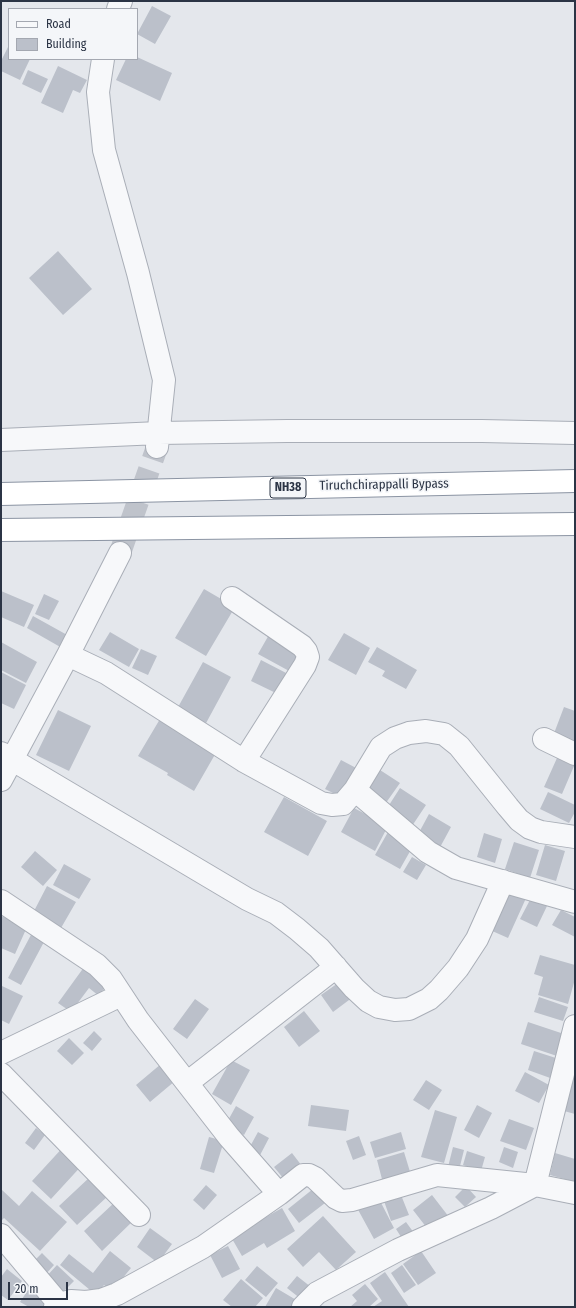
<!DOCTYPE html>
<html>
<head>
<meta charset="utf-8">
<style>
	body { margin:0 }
	#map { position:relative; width:576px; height:1308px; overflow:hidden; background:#e4e7ec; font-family:"Fira Sans Condensed",sans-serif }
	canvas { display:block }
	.frame { position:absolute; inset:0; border:2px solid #2b3445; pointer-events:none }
	.legend { position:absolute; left:8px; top:8px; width:130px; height:52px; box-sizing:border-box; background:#f4f6f9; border:1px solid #a4a8b1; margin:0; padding:5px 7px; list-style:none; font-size:12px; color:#2b3445 }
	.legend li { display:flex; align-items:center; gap:8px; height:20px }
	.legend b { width:20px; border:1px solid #a4a8b1 }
	.scale { position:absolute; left:8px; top:1282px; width:60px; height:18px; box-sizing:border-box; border:2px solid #2b3445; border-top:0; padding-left:5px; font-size:12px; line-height:14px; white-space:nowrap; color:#2b3445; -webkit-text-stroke:3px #f4f6f9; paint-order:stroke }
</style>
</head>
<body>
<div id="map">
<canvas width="576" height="1308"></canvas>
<div class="frame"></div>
<ul class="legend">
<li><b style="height:5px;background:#f7f8fa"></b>Road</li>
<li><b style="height:11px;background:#bbc0ca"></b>Building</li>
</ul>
<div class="scale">20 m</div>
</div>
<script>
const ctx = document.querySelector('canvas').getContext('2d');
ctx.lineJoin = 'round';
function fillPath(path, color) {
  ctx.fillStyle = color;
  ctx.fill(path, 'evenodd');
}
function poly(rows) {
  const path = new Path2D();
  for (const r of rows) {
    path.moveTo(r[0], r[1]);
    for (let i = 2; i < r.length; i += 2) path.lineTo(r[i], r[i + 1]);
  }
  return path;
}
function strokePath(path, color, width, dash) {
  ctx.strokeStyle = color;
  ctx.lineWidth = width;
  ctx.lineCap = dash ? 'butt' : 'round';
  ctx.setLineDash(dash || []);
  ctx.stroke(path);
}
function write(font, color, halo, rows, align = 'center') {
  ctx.font = font + ' "Fira Sans Condensed",sans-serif';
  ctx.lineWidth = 3.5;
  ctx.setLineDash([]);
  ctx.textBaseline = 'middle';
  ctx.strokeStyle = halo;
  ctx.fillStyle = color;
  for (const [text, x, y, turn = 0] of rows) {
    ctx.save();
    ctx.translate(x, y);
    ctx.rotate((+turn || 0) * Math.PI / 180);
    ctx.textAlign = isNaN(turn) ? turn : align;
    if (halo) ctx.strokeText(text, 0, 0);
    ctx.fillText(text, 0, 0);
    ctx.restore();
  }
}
fillPath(poly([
	[152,6,171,16,155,44,137,34],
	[8,47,9,47,9,59,30,59,20,80,1,71,1,61],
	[137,57,172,73,160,101,116,80,126,59,137,59],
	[58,66,87,80,80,93,73,90,63,113,41,103],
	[28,70,48,79,41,93,22,84],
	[58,251,92,289,63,315,29,278],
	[204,589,235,607,206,656,175,638],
	[1,591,34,605,24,627,1,617],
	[44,594,59,601,49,620,35,614],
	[33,616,69,636,62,648,27,628],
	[110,632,139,649,129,667,99,650],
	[270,633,303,650,291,672,258,654],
	[344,633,370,648,356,675,328,660],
	[1,642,37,662,26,683,1,670],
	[377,647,417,670,406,689,382,676,385,671,368,662],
	[141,649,157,656,148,675,132,668],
	[261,660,290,675,280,695,251,681],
	[203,662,231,677,205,725,177,709],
	[1,672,26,685,14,709,1,703],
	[564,707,575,711,575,745,553,736],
	[58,710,91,726,69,771,36,755],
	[160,719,217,751,194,791,167,775,168,773,138,756],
	[557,758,574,766,562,794,544,787],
	[341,760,358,769,343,798,325,789],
	[380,770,400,783,383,807,364,794],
	[400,788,426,805,410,829,384,813],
	[548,792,575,805,575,812,569,823,540,809],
	[284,797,327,821,308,856,264,832],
	[354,808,388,826,375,851,341,832],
	[429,814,451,827,438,851,416,838],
	[388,832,413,846,400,869,375,855],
	[484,833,502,839,495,863,477,857],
	[514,842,539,850,530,878,505,869],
	[545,845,565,851,556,881,536,875],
	[35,851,57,870,43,886,21,867],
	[412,857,426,865,417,880,403,872],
	[64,864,91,879,79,899,53,885],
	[47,886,76,902,61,928,33,913],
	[509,888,527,896,508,938,490,930],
	[531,898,547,906,537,927,520,919],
	[561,910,575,917,575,937,552,925],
	[1,916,27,927,15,954,1,948],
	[32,933,45,940,21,985,8,978],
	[540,955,575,965,575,979,568,1004,538,995,543,977,534,974],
	[87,963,110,980,99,996,89,988,71,1012,58,1003],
	[341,981,353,997,333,1012,321,995],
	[2,986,23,996,9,1024,1,1020,1,989],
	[539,997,568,1007,563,1021,534,1012],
	[195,999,209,1009,187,1039,173,1029],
	[304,1011,320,1031,299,1047,284,1027],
	[528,1022,564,1034,557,1056,521,1044],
	[94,1031,102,1039,92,1051,83,1043],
	[69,1038,84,1053,72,1065,57,1051],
	[534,1051,559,1059,553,1079,528,1070],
	[231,1060,250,1070,231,1105,212,1094],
	[161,1064,175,1081,150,1102,136,1085],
	[525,1072,549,1085,539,1103,515,1091],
	[575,1073,575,1114,564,1111],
	[426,1080,442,1090,429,1110,413,1100],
	[311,1105,349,1110,346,1131,308,1126],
	[477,1105,492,1113,479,1138,464,1130],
	[236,1106,254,1117,244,1135,226,1124],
	[435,1110,457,1117,444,1163,421,1157],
	[509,1119,534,1128,526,1150,500,1141],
	[36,1128,45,1135,34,1150,25,1143],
	[258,1132,269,1138,258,1159,247,1152],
	[401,1132,406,1149,375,1158,370,1142],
	[359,1136,366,1155,353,1160,346,1141],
	[209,1137,224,1141,214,1173,200,1169],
	[66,1144,85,1162,51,1199,32,1181],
	[453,1147,464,1150,459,1170,448,1167],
	[504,1147,518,1152,513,1168,499,1162],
	[467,1151,485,1157,481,1171,463,1165],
	[404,1152,411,1175,383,1183,377,1160],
	[292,1153,305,1170,288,1184,274,1167],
	[555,1153,575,1159,575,1182,550,1175],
	[91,1176,109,1195,77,1225,59,1206],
	[206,1185,217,1195,204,1210,193,1200],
	[466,1186,476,1197,465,1207,455,1197],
	[1,1189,19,1206,32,1191,67,1222,40,1251,4,1218,1,1221],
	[313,1189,325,1203,299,1223,288,1209],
	[377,1195,394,1228,374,1239,356,1206],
	[401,1195,409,1215,391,1221,384,1201],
	[432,1195,449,1217,430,1232,413,1210],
	[115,1202,133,1221,102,1251,84,1231],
	[282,1208,295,1231,267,1248,264,1243,242,1256,231,1237],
	[323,1216,356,1252,336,1270,319,1252,303,1267,287,1249],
	[406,1222,414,1233,403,1240,396,1229],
	[150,1228,172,1244,158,1263,137,1247],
	[228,1246,240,1269,222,1278,210,1255],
	[110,1251,131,1268,112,1291,104,1285,96,1295,60,1265,69,1254,93,1273],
	[421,1251,436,1273,418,1285,403,1264],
	[42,1253,54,1265,45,1275,32,1263],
	[57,1265,74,1281,61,1294,44,1279],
	[402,1265,416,1285,404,1293,391,1273],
	[257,1266,278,1283,266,1297,245,1280],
	[7,1269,22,1281,8,1300,1,1295,1,1277],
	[385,1272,409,1307,373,1307,382,1301,370,1283],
	[297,1276,311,1287,301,1299,287,1288],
	[241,1279,263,1298,255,1307,232,1307,223,1300],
	[365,1284,378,1299,369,1307,350,1307,357,1301,352,1295],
	[276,1288,298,1301,294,1307,265,1307],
	[28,1290,49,1304,47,1307,29,1307,20,1302]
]), '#bbc0ca');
strokePath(poly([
	[120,553,157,447]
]), '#bfc3cb', 22, [22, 11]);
const minor = poly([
	[118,9,121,1],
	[103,59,98,92,104,150,138,273,164,380,157,447],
	[1,440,159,433,287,431,482,431,575,433],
	[232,598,302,646,306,651,308,657,305,665,244,761],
	[68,655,106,673,244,761,321,803,332,805,343,804,355,790,381,747,395,738,409,733,426,731,444,734,459,746,508,807,519,820,530,828,541,832,575,837],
	[544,739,575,754],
	[1,753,247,899,276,913,297,929,319,948,354,988,368,1001,379,1007,395,1010,409,1009,429,999,439,990,458,968,477,939,503,881],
	[1,780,68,655,120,553],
	[355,790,428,852,456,868,575,902],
	[1,901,97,965,111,979,138,1020,229,1137,279,1194],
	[1,1053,121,995],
	[1,1074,139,1215],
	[187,1083,336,967],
	[1,1235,59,1304],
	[55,1307,59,1304,71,1301,86,1302,101,1300,117,1294,203,1247,279,1194,303,1175,309,1175,315,1178,336,1198,342,1201,352,1200,437,1175,535,1185,575,1193],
	[303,1307,317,1293,398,1250,491,1208,535,1185,575,1026]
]);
const highway = poly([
	[1,494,575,481],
	[1,530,575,524]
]);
strokePath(minor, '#a9aeb7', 24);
strokePath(highway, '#8b94a3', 24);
strokePath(minor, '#f7f8fa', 22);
strokePath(highway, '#fff', 22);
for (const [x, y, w] of [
	[288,488,36]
]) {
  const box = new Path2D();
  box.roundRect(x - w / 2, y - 10, w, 20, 3);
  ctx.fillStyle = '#f4f6f9';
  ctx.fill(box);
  strokePath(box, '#2b3445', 1);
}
write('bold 12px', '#2b3445', null, [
	["NH38",288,488]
]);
write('13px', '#2b3445', '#f4f6f9', [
	["Tiruchchirappalli Bypass",384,485,-1]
]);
</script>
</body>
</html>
